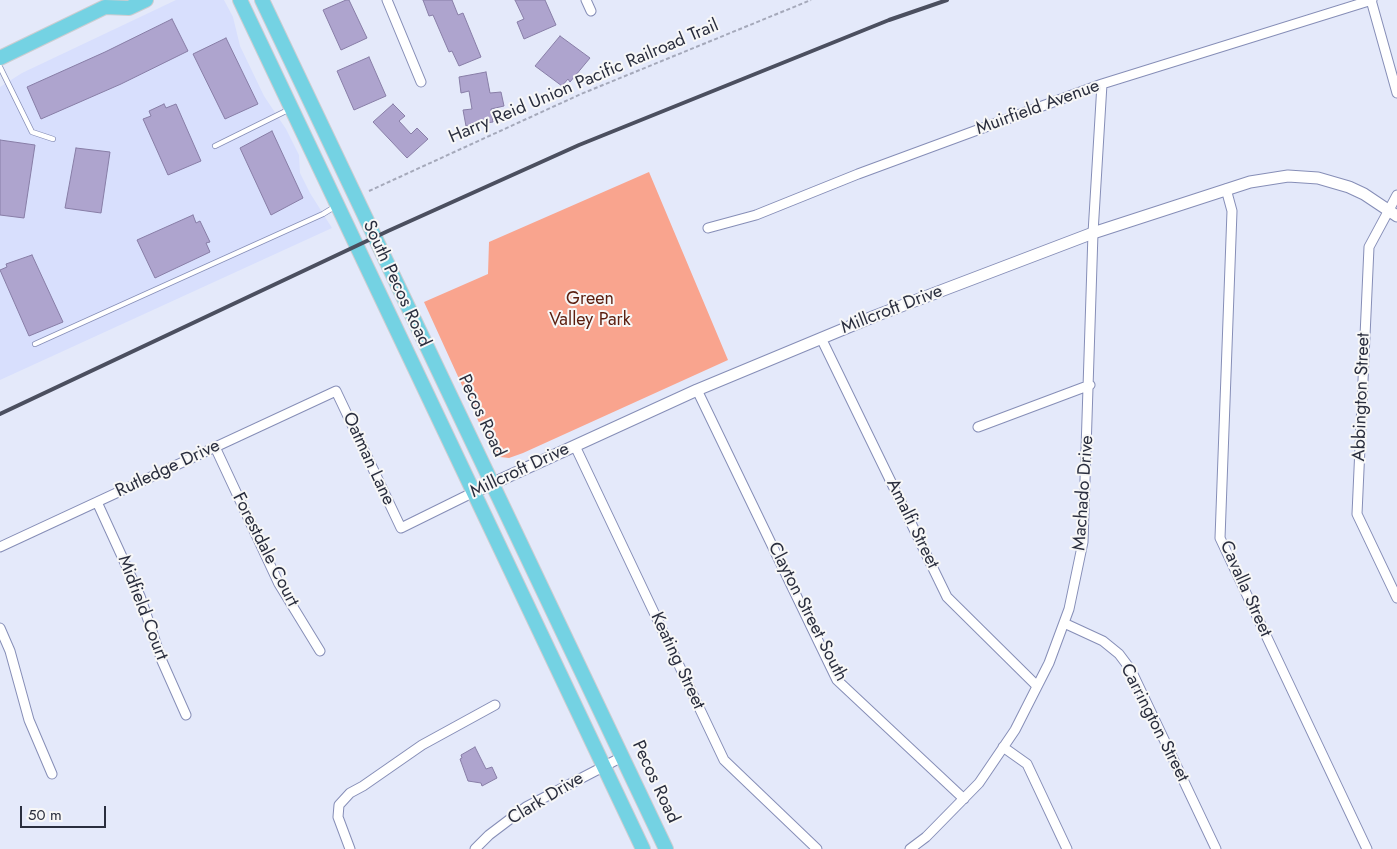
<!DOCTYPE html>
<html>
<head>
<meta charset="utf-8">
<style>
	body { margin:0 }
	#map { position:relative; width:1397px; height:849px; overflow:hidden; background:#e4e9fa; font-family:Jost,sans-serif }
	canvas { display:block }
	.scale { position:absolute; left:20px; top:806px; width:86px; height:22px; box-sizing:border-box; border:2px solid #2a2e3e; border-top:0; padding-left:6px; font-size:15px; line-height:18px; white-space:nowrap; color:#2a2e3e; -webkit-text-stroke:4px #f7f7f7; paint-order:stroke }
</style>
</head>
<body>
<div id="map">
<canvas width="1397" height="849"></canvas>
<div class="scale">50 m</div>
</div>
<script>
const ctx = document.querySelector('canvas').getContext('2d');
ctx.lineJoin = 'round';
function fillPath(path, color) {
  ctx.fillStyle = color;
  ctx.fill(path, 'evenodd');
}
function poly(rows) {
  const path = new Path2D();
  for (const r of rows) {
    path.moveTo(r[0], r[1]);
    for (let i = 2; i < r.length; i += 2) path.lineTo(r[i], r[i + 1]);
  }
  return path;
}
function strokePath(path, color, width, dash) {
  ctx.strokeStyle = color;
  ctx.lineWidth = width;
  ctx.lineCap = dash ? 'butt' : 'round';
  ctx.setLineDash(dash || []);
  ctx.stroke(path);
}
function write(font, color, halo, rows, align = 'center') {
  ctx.font = font + ' Jost,sans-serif';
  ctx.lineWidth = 4;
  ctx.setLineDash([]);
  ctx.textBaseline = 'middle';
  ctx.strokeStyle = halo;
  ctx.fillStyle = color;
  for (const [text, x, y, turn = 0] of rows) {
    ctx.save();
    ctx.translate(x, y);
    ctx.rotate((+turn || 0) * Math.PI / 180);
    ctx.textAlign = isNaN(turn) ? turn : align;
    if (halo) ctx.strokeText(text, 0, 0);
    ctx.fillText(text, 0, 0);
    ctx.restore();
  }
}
fillPath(poly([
	[176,0,224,0,233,17,240,46,264,96,286,129,299,155,300,173,310,193,332,228,0,380,0,87,22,73]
]), '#d8dffd');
fillPath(poly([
	[649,172,728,360,523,453,509,458,500,457,492,451,424,302,488,274,489,242]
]), '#f9a48e');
const building = poly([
	[346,0,349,0,367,38,341,50,323,10,346,0],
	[423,0,452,0,458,15,463,13,481,57,459,66,452,51,449,52,433,15,429,16,423,0],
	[515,0,545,0,556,25,524,39,517,22,524,19,515,0],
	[172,19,188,51,121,84,41,119,27,87,105,52,172,19],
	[560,36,590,58,570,82,568,79,562,86,535,66,560,36],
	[226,38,258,104,225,119,193,54,226,38],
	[369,57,386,96,354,110,337,71,369,57],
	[486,72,490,93,501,92,504,106,491,109,493,122,466,126,463,110,472,109,469,91,461,93,459,77,486,72],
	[164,104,166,108,176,104,201,161,168,175,143,119,151,116,149,111,164,104],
	[393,104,405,116,399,121,411,134,417,128,428,139,407,158,373,122,393,104],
	[272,131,303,198,271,215,240,148,272,131],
	[0,140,35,145,24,218,0,215,0,140],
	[76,148,110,152,101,213,65,208,76,148],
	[193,215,196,223,200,221,210,242,206,243,210,252,155,278,137,240,193,215],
	[32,255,63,322,29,336,0,270,7,267,6,264,32,255],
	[475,747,486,769,492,767,497,778,482,786,481,783,468,781,460,759,462,758,461,755,475,747]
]);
fillPath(building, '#aea4ce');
strokePath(building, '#887ea7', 1);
const service = poly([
	[0,67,32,132,53,139],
	[215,146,290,109],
	[35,344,323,214,336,206]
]);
const minor = poly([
	[387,0,421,82],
	[586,0,591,11],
	[1371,0,1397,93],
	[1226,189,1232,211,1220,538,1367,849],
	[1397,195,1369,247,1357,514,1397,598],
	[708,228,756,215,858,174,1102,84,1372,0],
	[821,338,947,597,1037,686],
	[697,390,837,680,964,799],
	[978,427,1090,385],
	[575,446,724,760,817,849],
	[215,447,279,584,320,651],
	[97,502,140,596,162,661,186,715],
	[0,547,336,391,401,528,474,492],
	[1064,623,1103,641,1119,654,1131,670,1216,849],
	[0,628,10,651,29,720,52,774],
	[1003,747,1027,764,1067,849],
	[350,849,338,817,339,805,350,793,363,786,422,745,495,705],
	[475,849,489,835,526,807,622,757],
	[910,849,926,837,979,783,1015,730,1049,663,1069,609,1083,542,1093,233,1102,84]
]);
const tertiary = poly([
	[474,492,697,390,875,316,1093,233,1250,182,1288,176,1318,178,1349,187,1364,194,1397,216]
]);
const primary = poly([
	[240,0,643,849],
	[262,0,666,849],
	[0,58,105,7,129,8,146,0]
]);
strokePath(service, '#868eb7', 6);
strokePath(minor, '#868eb7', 11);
strokePath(tertiary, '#868eb7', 13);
strokePath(primary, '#cccdd1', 16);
strokePath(poly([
	[369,191,581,94,811,0]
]), '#a5a9ba', 2, [4, 2.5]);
strokePath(service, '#fff', 4.5);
strokePath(minor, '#fff', 9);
strokePath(tertiary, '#fff', 11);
strokePath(primary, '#74d2e3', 14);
strokePath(poly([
	[0,414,388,231,579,145,889,20,947,0]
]), '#4b4f5f', 4);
write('18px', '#2a2e3e', '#f7f7f7', [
	["Harry Reid Union Pacific Railroad Trail",584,82,-23],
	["Muirfield Avenue",1038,108,-20],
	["South Pecos Road",396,284,65],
	["Millcroft Drive",892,310,-21],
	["Abbington Street",1362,397,-88],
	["Pecos Road",481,416,65],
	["Oatman Lane",368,459,65],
	["Rutledge Drive",168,469,-25],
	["Millcroft Drive",520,471,-25],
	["Machado Drive",1084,493,-86],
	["Amalfi Street",912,524,64],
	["Forestdale Court",265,550,63],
	["Cavalla Street",1245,589,66],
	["Midfield Court",142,608,69],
	["Clayton Street South",807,612,63],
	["Keating Street",677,661,65],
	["Carrington Street",1154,723,63],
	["Pecos Road",655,782,65],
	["Clark Drive",546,799,-31]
]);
write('18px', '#5b1e0f', '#f7f7f7', [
	["Green",590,300],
	["Valley Park",590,321]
]);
</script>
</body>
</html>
